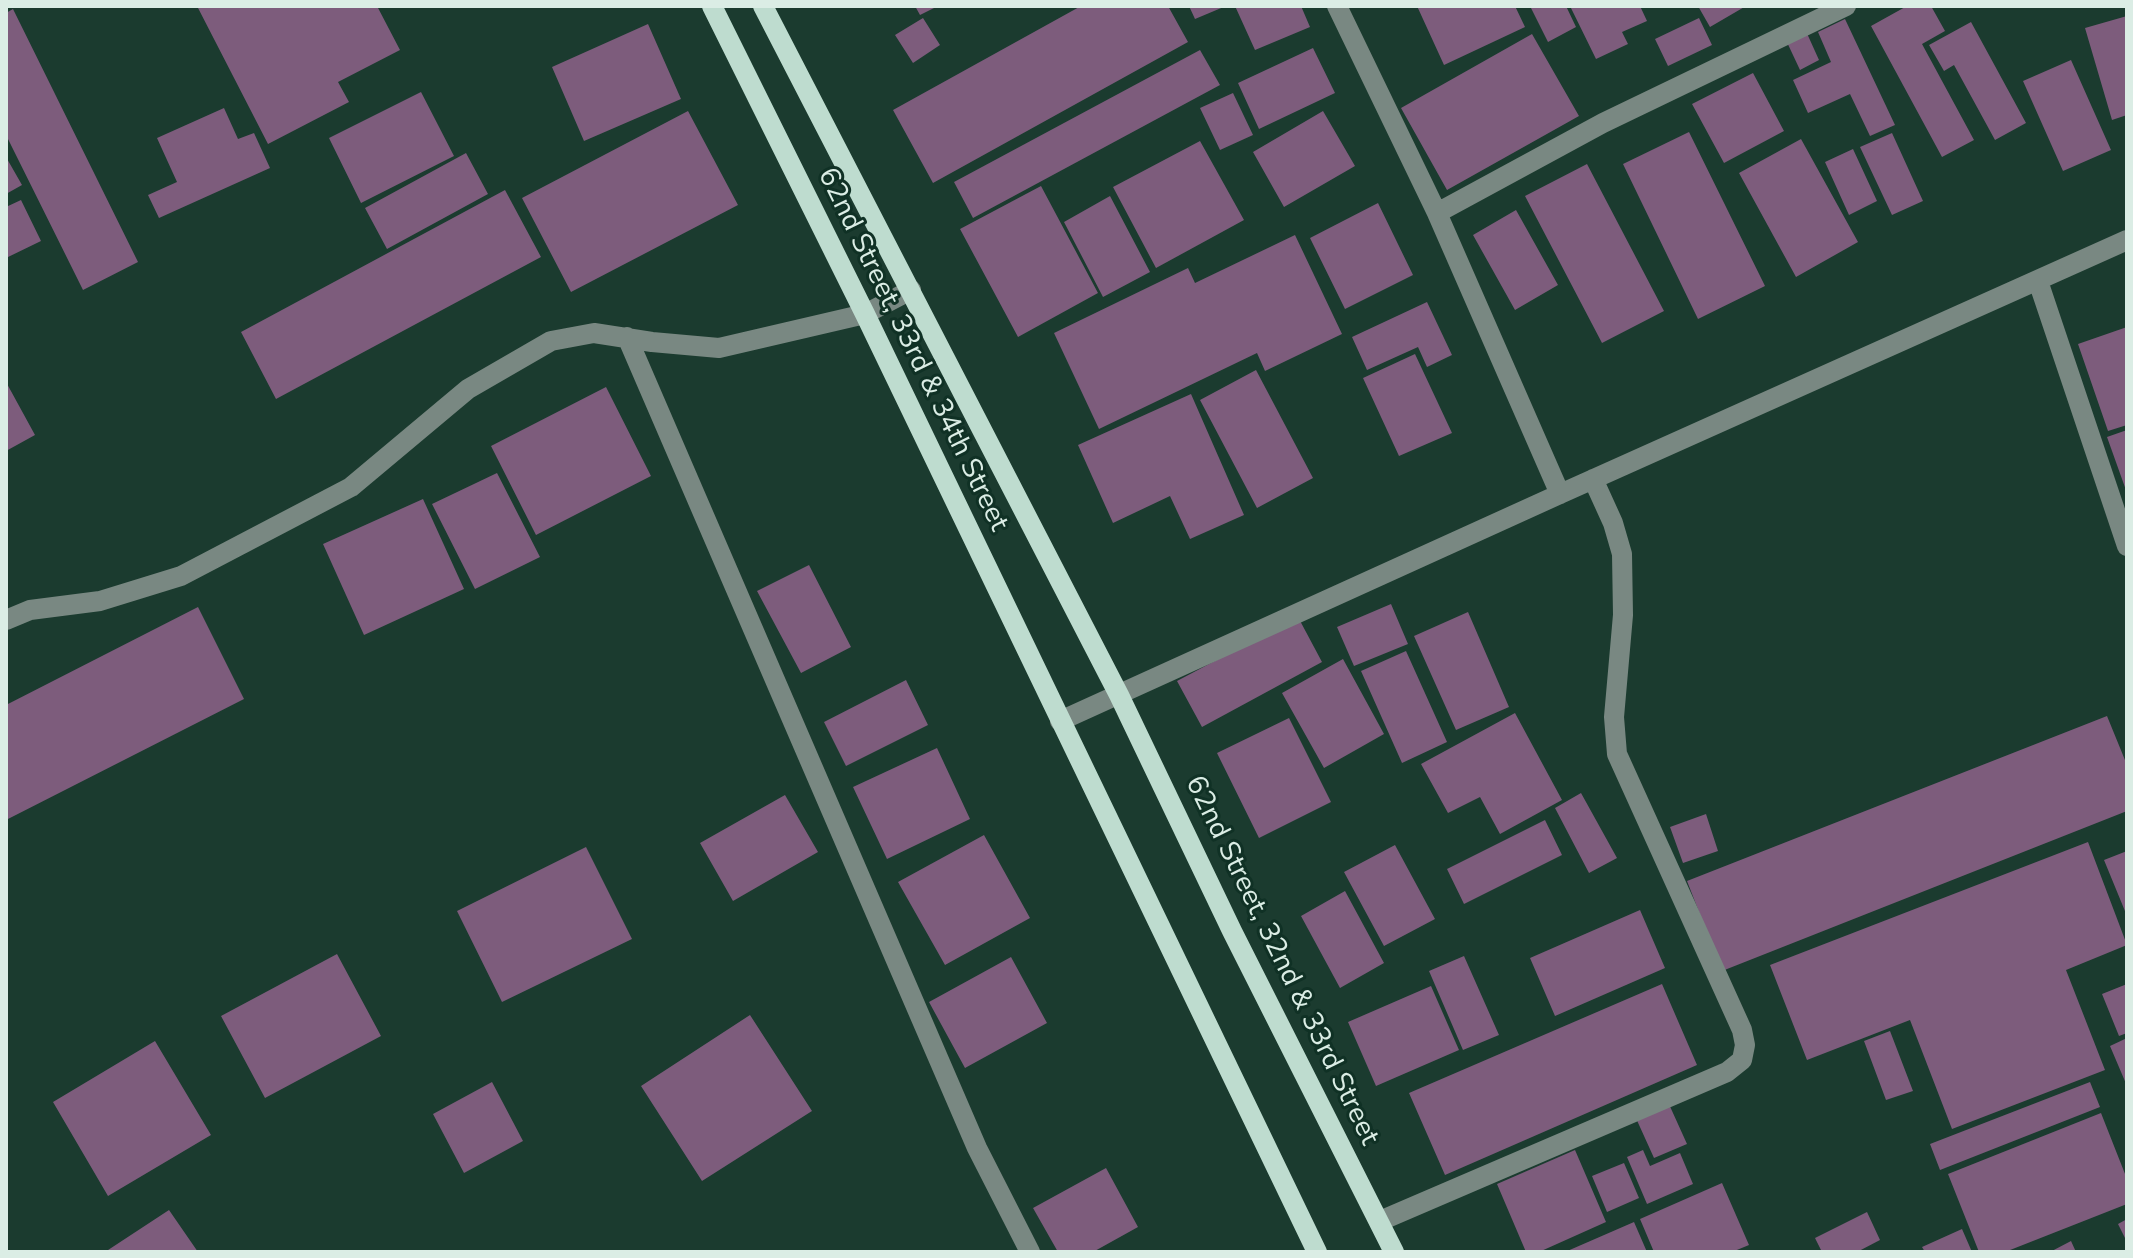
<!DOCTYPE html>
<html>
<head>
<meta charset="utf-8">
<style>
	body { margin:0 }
	#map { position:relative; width:2133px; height:1258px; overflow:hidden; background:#1b3b2f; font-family:"Nunito Sans",sans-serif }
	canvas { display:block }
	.frame { position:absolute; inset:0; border:8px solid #dbede5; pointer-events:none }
</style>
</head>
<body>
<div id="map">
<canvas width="2133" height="1258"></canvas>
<div class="frame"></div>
</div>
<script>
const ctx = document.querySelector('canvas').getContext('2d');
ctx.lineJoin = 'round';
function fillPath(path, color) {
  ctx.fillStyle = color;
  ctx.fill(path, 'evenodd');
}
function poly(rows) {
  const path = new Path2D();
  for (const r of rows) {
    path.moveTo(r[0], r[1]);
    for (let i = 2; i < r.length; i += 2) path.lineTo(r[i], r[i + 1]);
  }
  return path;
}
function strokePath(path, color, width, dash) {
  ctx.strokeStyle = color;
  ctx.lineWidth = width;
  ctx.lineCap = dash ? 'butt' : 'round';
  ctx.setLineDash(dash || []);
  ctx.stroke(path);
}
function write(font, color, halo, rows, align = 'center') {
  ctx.font = font + ' "Nunito Sans",sans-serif';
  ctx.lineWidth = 6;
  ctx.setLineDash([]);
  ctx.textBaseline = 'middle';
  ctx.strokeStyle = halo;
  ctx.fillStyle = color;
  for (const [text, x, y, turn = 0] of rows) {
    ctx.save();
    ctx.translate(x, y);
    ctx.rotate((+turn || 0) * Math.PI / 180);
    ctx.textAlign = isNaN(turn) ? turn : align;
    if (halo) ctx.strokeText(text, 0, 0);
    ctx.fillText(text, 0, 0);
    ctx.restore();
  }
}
fillPath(poly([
	[197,6,377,6,400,50,338,82,349,102,268,144],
	[915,6,938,6,920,15],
	[1081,6,1168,6,1188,42,933,183,893,110],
	[1189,6,1226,6,1195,19],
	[1235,6,1301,6,1310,27,1255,50],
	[1417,6,1515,6,1525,27,1444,65],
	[1530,6,1566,6,1576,27,1548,42],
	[1570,6,1640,6,1647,21,1622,32,1628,44,1596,59],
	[1698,6,1746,6,1710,27],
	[1907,6,1931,6,1945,31,1922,44,1974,140,1942,157,1871,26],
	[13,9,138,262,83,290,6,135,6,13],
	[2127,16,2127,115,2112,120,2085,28],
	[923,18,940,45,913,63,895,35],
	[1699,18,1712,45,1668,66,1655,39],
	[1845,19,1895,125,1870,136,1850,94,1808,113,1793,80,1831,62,1818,32],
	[1971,22,2026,123,1995,140,1954,65,1944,71,1929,45],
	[648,24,681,99,584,141,552,67],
	[1805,29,1819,60,1800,70,1785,38],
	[1532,34,1579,116,1447,190,1401,108],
	[1313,48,1335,93,1259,129,1238,83],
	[1200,50,1220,85,973,218,954,182],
	[2071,60,2111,150,2063,171,2023,81],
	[1753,73,1784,131,1724,163,1692,104],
	[421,92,454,156,361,203,329,138],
	[1233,93,1253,135,1220,150,1200,108],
	[224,108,238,139,254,133,270,168,159,218,148,195,177,182,157,138],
	[688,111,738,205,571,292,522,198],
	[1323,111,1355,166,1284,207,1253,152],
	[1689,132,1765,286,1698,319,1623,164],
	[1892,133,1923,201,1892,215,1860,147],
	[1801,139,1858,242,1796,277,1739,173],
	[1200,141,1244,220,1156,268,1113,187],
	[1853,149,1877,201,1849,215,1825,162],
	[466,153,488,194,387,249,365,208],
	[6,157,22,185,6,194],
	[1587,164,1664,311,1602,343,1525,196],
	[1041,186,1098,293,1018,337,960,229],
	[505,190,541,257,276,399,241,332],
	[1110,196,1150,272,1103,297,1064,222],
	[21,200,41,241,6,258,6,207],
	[1378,203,1413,275,1345,309,1310,238],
	[1516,210,1558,285,1515,310,1473,235],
	[1295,235,1342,334,1265,371,1257,353,1099,429,1054,333,1188,268,1195,283],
	[1427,302,1452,355,1427,367,1418,347,1367,370,1352,337],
	[2127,327,2127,425,2108,431,2078,344],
	[1415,354,1452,433,1399,456,1363,378],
	[1256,370,1313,478,1257,508,1200,400],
	[6,382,35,435,6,451],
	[606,387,651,476,536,535,491,446],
	[1191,394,1244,515,1190,539,1170,496,1113,523,1078,445],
	[2127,430,2127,493,2107,437],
	[497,473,540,557,475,589,432,504],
	[423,499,464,589,364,635,323,544],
	[809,565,851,647,801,673,757,591],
	[1391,604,1408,644,1354,666,1337,627],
	[198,607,244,699,6,820,6,705],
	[1468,612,1509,707,1456,730,1414,636],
	[1298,617,1322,662,1202,727,1177,681],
	[1406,651,1447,742,1402,763,1361,671],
	[1343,659,1384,734,1324,768,1282,693],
	[906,680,928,725,846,766,824,722],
	[1515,713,1562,800,1500,834,1480,797,1448,813,1421,764],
	[2107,716,2127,765,2127,811,1722,971,1687,881],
	[1289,718,1331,802,1259,838,1217,753],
	[937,748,970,819,887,859,853,787],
	[1581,793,1617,858,1589,873,1555,808],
	[785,795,818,852,733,901,700,843],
	[1706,814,1718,851,1683,863,1670,827],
	[1545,820,1562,855,1464,904,1447,869],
	[984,835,1030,918,945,965,898,882],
	[2088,842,2127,945,2066,970,2105,1070,1952,1129,1910,1020,1807,1060,1770,965],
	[1395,845,1435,919,1384,946,1344,872],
	[586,847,632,939,502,1002,457,911],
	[2127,851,2127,916,2104,860],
	[1345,891,1384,963,1340,988,1301,916],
	[1640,910,1665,968,1555,1016,1530,958],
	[337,954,381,1036,265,1098,221,1016],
	[1464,956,1499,1035,1463,1050,1429,971],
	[1011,957,1047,1023,965,1068,929,1002],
	[1662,984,1697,1065,1445,1175,1409,1093],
	[2127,984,2127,1033,2119,1036,2102,994],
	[1431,986,1459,1050,1376,1086,1348,1022],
	[750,1015,812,1111,702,1181,641,1086],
	[1890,1031,1913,1091,1886,1100,1864,1041],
	[2127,1038,2127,1086,2110,1046],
	[155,1041,211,1135,108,1196,53,1102],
	[492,1082,523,1141,464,1173,433,1114],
	[2090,1082,2100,1107,1940,1170,1930,1144],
	[1668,1102,1687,1144,1654,1158,1635,1116],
	[2101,1113,2127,1179,2127,1204,2005,1252,1979,1252,1948,1174],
	[1575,1150,1606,1222,1539,1252,1526,1252,1497,1184],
	[1643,1150,1650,1166,1680,1153,1693,1184,1647,1204,1627,1157],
	[1624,1163,1639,1198,1607,1212,1592,1176],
	[1106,1168,1138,1227,1093,1252,1058,1252,1033,1208],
	[1722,1183,1749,1245,1732,1252,1654,1252,1640,1219],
	[169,1210,198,1252,105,1252],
	[1867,1212,1880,1240,1857,1252,1822,1252,1815,1238],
	[2127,1219,2127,1242,2118,1224],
	[1634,1222,1647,1252,1565,1252],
	[1962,1229,1972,1252,1925,1252,1922,1247],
	[2071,1241,2076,1252,2050,1252]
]), '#7d5c7c');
strokePath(poly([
	[1337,6,1437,213,1560,494],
	[1437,213,1603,123,1846,6],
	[2038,281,2127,546],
	[627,337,977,1148,1030,1252],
	[6,620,30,610,100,601,181,576,351,487,468,389,551,341,594,333,652,342,719,348,865,314,911,290],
	[1060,721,1560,494,2127,240],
	[1380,1221,1727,1072,1742,1060,1745,1045,1742,1030,1617,754,1614,717,1623,615,1622,554,1613,523,1593,479]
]), '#798882', 20);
strokePath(poly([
	[712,6,865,314,1317,1252],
	[763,6,1119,695,1232,931,1394,1252]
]), '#bedccf', 20);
write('28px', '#dbede5', '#103125', [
	["62nd Street, 33rd & 34th Street",912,350,64],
	["62nd Street, 32nd & 33rd Street",1281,961,64]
]);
</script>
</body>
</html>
